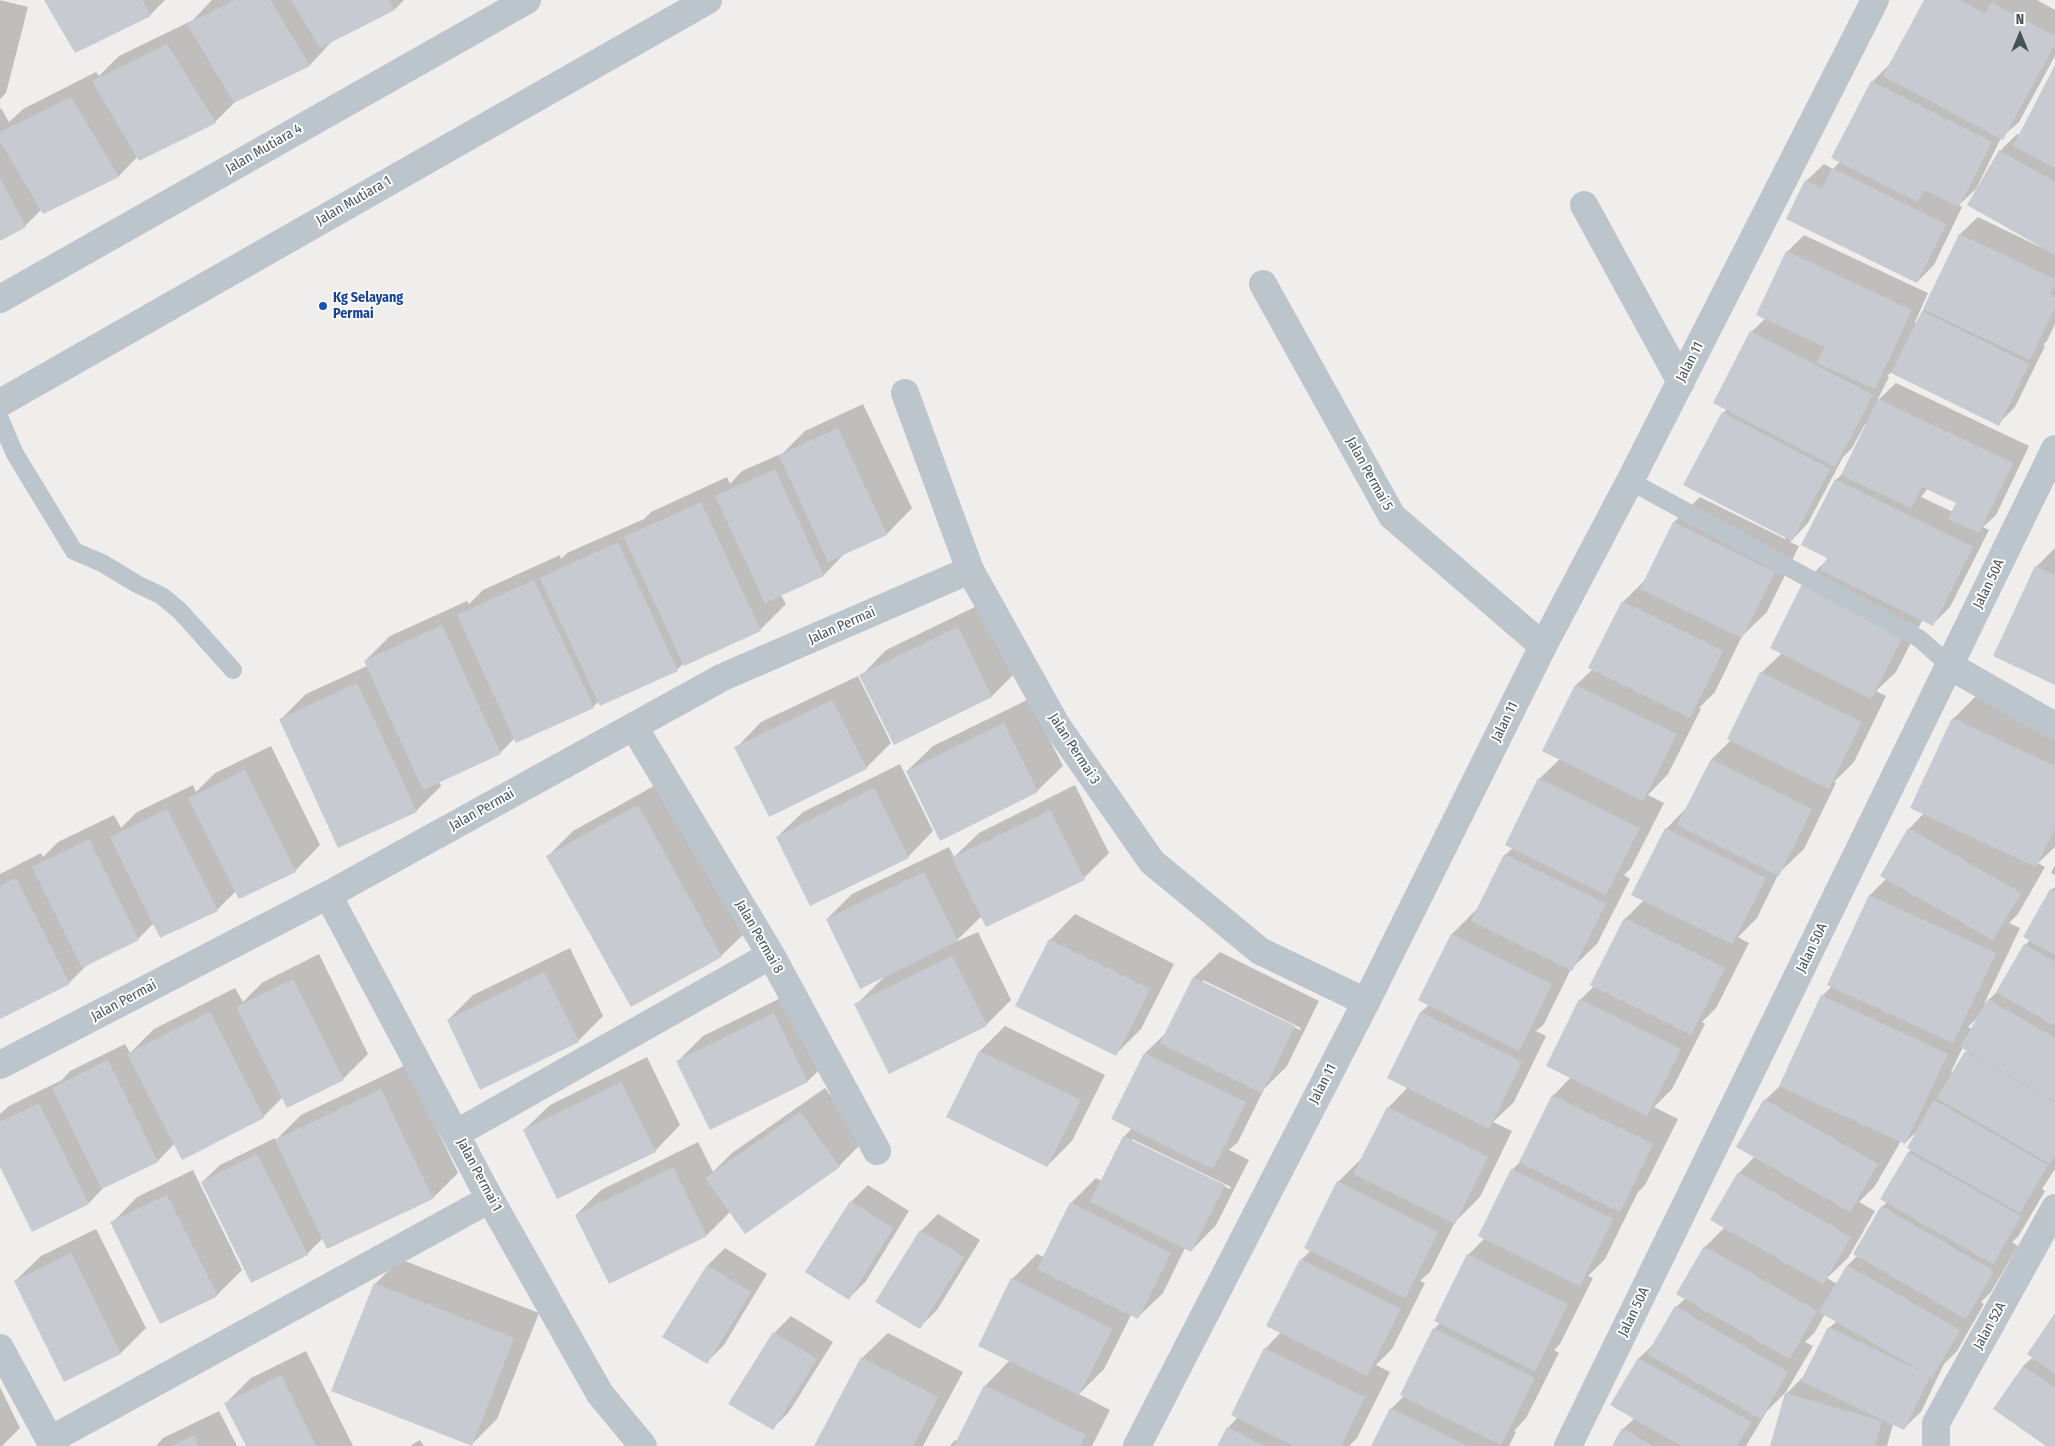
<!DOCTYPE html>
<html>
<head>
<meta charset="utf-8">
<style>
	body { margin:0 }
	#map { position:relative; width:2055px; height:1446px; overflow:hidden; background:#f0eded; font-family:"Fira Sans Condensed",sans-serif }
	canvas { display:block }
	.north { position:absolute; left:1995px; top:10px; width:50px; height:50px; -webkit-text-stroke:4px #fff; paint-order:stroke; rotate:0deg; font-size:14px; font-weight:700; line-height:20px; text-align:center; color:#465159 }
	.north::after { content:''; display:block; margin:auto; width:18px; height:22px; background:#465159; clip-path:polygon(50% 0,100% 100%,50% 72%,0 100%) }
</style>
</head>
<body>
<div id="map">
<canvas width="2055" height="1446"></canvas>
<div class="north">N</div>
</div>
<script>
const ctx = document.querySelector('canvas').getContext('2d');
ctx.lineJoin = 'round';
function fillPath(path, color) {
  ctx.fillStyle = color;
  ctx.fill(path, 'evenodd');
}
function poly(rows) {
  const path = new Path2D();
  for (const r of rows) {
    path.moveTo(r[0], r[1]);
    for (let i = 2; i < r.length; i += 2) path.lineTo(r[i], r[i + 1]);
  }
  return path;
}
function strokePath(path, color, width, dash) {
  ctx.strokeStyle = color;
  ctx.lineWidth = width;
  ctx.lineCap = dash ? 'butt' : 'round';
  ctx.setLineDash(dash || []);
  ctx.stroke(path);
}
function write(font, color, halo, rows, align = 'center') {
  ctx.font = font + ' "Fira Sans Condensed",sans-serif';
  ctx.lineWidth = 4;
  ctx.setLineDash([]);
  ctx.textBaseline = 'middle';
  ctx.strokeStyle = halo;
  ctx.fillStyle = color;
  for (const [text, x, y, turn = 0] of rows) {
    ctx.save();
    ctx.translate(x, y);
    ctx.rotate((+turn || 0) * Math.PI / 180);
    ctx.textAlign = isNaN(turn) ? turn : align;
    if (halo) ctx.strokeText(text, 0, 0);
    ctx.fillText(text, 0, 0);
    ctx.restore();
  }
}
fillPath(poly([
	[0,0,28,7,6,93,0,99],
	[45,0,165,0,150,15,75,52],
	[212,0,404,0,395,9,334,39,310,65,236,101,215,122,138,156,119,176,43,212,42,209,25,226,0,240,0,109,1,108,9,122,23,109,96,72,99,76,119,56,193,20],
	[1926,0,2037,0,2055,10,2055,56,2019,122,2001,138,1976,189,1959,205,1962,207,1934,265,1917,282,1806,181,1824,164,1833,169,1841,161,1872,82,1889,65],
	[2055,68,2055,324,2047,341,2043,345,2045,346,2015,407,1998,424,1891,372,1887,376,1889,377,1877,401,1896,383,2029,446,1996,515,1983,527,1989,530,1950,607,1933,624,1923,619,1896,672,1876,691,1886,696,1854,762,1834,782,1836,783,1804,849,1779,873,1757,918,1738,937,1749,943,1716,1008,1702,1022,1705,1024,1672,1089,1654,1107,1678,1119,1645,1185,1638,1192,1605,1259,1588,1276,1593,1278,1560,1344,1554,1350,1559,1353,1526,1418,1514,1431,1516,1432,1509,1446,1372,1446,1391,1409,1404,1396,1434,1329,1440,1323,1468,1255,1485,1238,1480,1236,1512,1170,1520,1162,1553,1096,1571,1077,1580,1000,1595,985,1625,919,1644,900,1666,829,1688,806,1712,759,1731,740,1761,673,1782,653,1804,582,1827,560,1836,480,1845,471,1867,425,1865,424,1852,448,1843,457,1808,523,1790,542,1799,546,1767,612,1742,636,1715,692,1699,708,1701,709,1668,774,1648,795,1664,803,1631,868,1624,875,1630,879,1597,944,1571,969,1544,1024,1536,1031,1546,1036,1514,1102,1493,1122,1512,1131,1480,1197,1455,1222,1430,1272,1420,1281,1425,1283,1392,1349,1376,1365,1390,1372,1357,1438,1349,1446,1219,1446,1228,1428,1238,1417,1265,1349,1281,1332,1301,1260,1311,1250,1338,1182,1364,1156,1388,1108,1408,1087,1389,1078,1421,1012,1429,1005,1419,1000,1452,934,1477,909,1505,855,1513,848,1539,779,1560,759,1544,751,1576,685,1593,669,1623,602,1647,578,1674,522,1700,497,1785,539,1786,537,1723,413,1727,409,1751,332,1766,318,1787,252,1804,235,1928,293,1915,322,1917,323,1960,234,1978,217,2040,247,2041,245,2000,151,2017,134,2019,135],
	[1928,488,1958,502,1953,512,1921,497],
	[863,404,912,508,887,534,846,552,824,575,781,595,786,604,761,629,684,663,677,670,599,701,593,707,515,738,500,753,439,781,441,786,416,811,281,719,306,694,367,666,365,661,390,636,467,601,469,604,483,590,560,555,561,559,567,553,644,519,651,512,727,477,730,484,742,471,783,453,805,431],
	[2055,548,2055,683,1994,655,2036,567],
	[983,603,1017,671,992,696,861,676,886,650],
	[858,676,891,743,866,768,736,748,761,722],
	[1978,694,2055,729,2055,847,2038,863,2045,867,2018,914,2009,923,2020,928,1984,1004,1998,991,2025,945,2030,940,2051,890,2055,887,2055,1169,2042,1189,2045,1191,2018,1237,2012,1242,2018,1246,1991,1292,1981,1302,1984,1304,1957,1351,1944,1364,1921,1412,1903,1429,1893,1424,1887,1446,1771,1446,1786,1394,1803,1377,1829,1328,1837,1321,1825,1314,1815,1332,1805,1342,1813,1346,1786,1392,1767,1411,1746,1446,1613,1446,1623,1429,1635,1418,1612,1405,1639,1358,1656,1342,1676,1307,1686,1298,1705,1247,1725,1227,1739,1173,1755,1156,1765,1100,1781,1085,1822,996,1832,986,1828,984,1870,895,1887,878,1909,829,1924,813,1953,719],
	[1978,1017,1972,1029,1968,1027],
	[1963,1047,1968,1050,1953,1073,1951,1072],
	[1918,1130,1912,1149,1909,1152,1887,1202,1882,1207,1858,1255,1848,1265,1837,1284,1827,1278,1848,1258,1875,1211,1859,1202,1875,1186,1901,1141,1905,1143],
	[1029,699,1063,766,1037,791,907,771,933,746],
	[271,746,320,845,295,871,236,891,217,910,154,923,138,939,88,964,69,983,0,1018,0,874,41,853,43,857,58,842,114,815,121,828,137,812,193,785,196,792,215,773],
	[900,764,933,831,908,857,777,837,803,812],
	[663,781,747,931,721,956,632,1005,548,856,573,831],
	[1075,785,1109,853,1084,878,982,916,955,942,978,932,1011,1000,986,1025,856,1005,884,977,827,919,852,894,949,847,954,857,979,833],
	[2055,865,2055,875,2051,873],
	[1075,914,1174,964,1141,1029,1116,1054,1050,940],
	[570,948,603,1016,578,1041,448,1020,473,995],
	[1220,952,1319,1001,1287,1066,1264,1089,1238,1142,1229,1150,1249,1160,1216,1225,1191,1251,1185,1248,1163,1293,1137,1318,1131,1315,1104,1369,1079,1394,1110,1410,1092,1446,950,1446,955,1440,958,1441,985,1386,1010,1360,1012,1279,1037,1254,1044,1257,1071,1203,1096,1178,1102,1181,1124,1137,1132,1128,1113,1119,1145,1053,1168,1031,1194,977],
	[1203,980,1301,1028,1300,1030,1203,983],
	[1132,1139,1231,1187,1230,1189,1132,1142],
	[319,954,368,1054,343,1079,283,1097,263,1117,175,1143,158,1161,105,1186,89,1203,33,1230,0,1164,0,1114,9,1106,62,1080,70,1071,125,1044,130,1053,154,1029,235,988,243,1002,263,982],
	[799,989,833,1056,808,1081,711,1129,678,1061,703,1036],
	[1005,1026,1105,1075,1072,1141,1047,1166,947,1117,980,1051],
	[647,1057,680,1125,655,1151,524,1130,550,1105],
	[406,1065,458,1173,433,1198,323,1238,307,1254,202,1182,220,1165,275,1138,276,1140,301,1115],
	[825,1088,864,1141,839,1166,731,1211,707,1235,610,1283,576,1215,601,1190,698,1142,713,1172,732,1153],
	[193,1170,242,1270,217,1295,112,1223,137,1197],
	[868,1185,909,1211,866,1281,849,1298,851,1202],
	[938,1214,980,1240,937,1310,920,1327,921,1231],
	[96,1229,146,1328,121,1353,15,1281,41,1256],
	[725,1248,767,1274,724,1345,707,1362,664,1336,708,1265],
	[400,1259,539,1313,497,1419,472,1444,375,1284],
	[2055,1315,2055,1446,2049,1446,2023,1366,2033,1357],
	[791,1316,833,1342,789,1412,772,1429,774,1333],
	[888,1333,963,1372,923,1446,815,1446,862,1358],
	[306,1351,353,1446,247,1446,226,1403,251,1378],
	[0,1387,20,1428,2,1446,0,1446],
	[219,1411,237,1446,156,1446,163,1438],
	[420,1440,424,1446,410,1446]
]), '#0003');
fillPath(poly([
	[44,0,142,0,151,16,75,53],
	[235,0,270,0,310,66,234,103,187,24],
	[291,0,389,0,395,10,320,48],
	[1924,0,1960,0,1985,14,1991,2,2055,36,2055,44,2003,140,1883,76],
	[167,44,216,123,139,161,92,81],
	[2055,65,2055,168,2013,146],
	[1871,81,1992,142,1959,207,1924,190,1918,202,1831,158],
	[71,97,119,177,43,214,0,141,0,132],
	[1999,150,2055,182,2055,255,1967,205],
	[1832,168,1946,224,1917,283,1786,219,1805,180,1822,189],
	[0,178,26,227,0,241],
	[1959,234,2055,279,2055,284,2050,294,2055,297,2055,307,2030,360,1923,309],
	[1786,251,1912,310,1875,389,1817,363,1825,347,1756,315],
	[1922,311,2029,364,1999,426,1891,373],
	[1750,331,1873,395,1835,467,1713,403],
	[1878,399,2013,463,1979,533,1948,519,1956,503,1922,487,1911,508,1841,475],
	[1722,412,1830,469,1792,541,1683,485],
	[838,428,887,535,828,562,779,455],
	[775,469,824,576,765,603,715,496],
	[1835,479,1973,547,1933,626,1820,570,1827,558,1801,545],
	[701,502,761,631,684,666,624,537],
	[1673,522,1775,572,1742,638,1640,589],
	[618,542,678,671,600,706,540,578],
	[2035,566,2055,575,2055,685,1993,656],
	[534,580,594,708,516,743,457,615],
	[1803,582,1905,632,1871,699,1770,648],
	[1622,601,1723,651,1690,718,1588,668],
	[442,625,501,754,423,790,364,661],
	[958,627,992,697,894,745,859,675],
	[1760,672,1862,722,1829,789,1727,739],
	[357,683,417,812,338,848,279,719],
	[1575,685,1677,734,1643,801,1542,751],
	[832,700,867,769,769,817,734,747],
	[1952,718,2055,766,2055,828,2036,867,1910,808],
	[1004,723,1038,792,940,841,906,771],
	[1711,759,1812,809,1779,876,1677,825],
	[245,770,296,872,239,899,188,798],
	[1538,778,1640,828,1606,895,1505,845],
	[874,788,909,858,810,906,776,837],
	[638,805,722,957,631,1007,546,856],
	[167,809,218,911,160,938,110,837],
	[1050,810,1085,880,986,927,952,858],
	[1665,828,1766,878,1732,944,1631,895],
	[1908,828,2021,893,1993,940,1880,876],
	[89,839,139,940,82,968,32,867],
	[1504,854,1606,904,1572,971,1471,921],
	[924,872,958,941,860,989,826,919],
	[16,878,70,984,0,1019,0,886],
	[2050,889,2055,892,2055,955,2023,937],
	[1869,895,1996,953,1953,1043,1827,985],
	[1624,918,1725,968,1691,1035,1590,985],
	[1451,934,1552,984,1519,1051,1418,1000],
	[1049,939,1150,989,1116,1056,1015,1006],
	[2024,944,2055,962,2055,1026,1996,992],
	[952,956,987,1026,889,1074,854,1004],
	[544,972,579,1042,480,1090,447,1020],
	[1193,977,1295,1026,1262,1093,1160,1043],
	[293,979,344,1080,287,1108,236,1007],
	[1821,995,1948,1054,1905,1144,1779,1086],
	[1579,999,1681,1049,1647,1116,1546,1066],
	[1988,999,2055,1038,2055,1102,1960,1047],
	[210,1012,264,1118,182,1160,127,1054],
	[1420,1012,1522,1062,1489,1129,1387,1078],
	[774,1013,808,1082,710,1130,676,1061],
	[979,1051,1081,1100,1047,1167,946,1117],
	[1965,1051,2055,1103,2055,1155,2050,1164,1937,1098],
	[1144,1053,1246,1102,1213,1169,1111,1119],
	[108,1060,158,1162,102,1189,52,1088],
	[621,1082,656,1152,557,1199,523,1130],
	[381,1089,433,1199,327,1249,275,1140],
	[1552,1095,1653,1144,1620,1212,1519,1162],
	[1764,1099,1878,1164,1850,1212,1736,1147],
	[1934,1100,2048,1165,2020,1213,1907,1148],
	[39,1103,89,1204,32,1232,0,1167,0,1122],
	[1387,1107,1488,1157,1455,1224,1353,1174],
	[800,1112,840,1167,745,1234,705,1178],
	[1123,1136,1225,1185,1191,1252,1090,1202],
	[1908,1152,2021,1216,1993,1264,1880,1199],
	[257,1154,308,1255,251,1283,201,1182],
	[673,1167,707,1236,609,1284,575,1215],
	[1511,1169,1613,1219,1580,1286,1478,1236],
	[1738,1172,1851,1237,1823,1284,1710,1220],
	[1337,1181,1438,1232,1405,1298,1304,1248],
	[167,1195,218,1296,160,1324,110,1222],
	[850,1201,893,1228,849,1300,805,1272],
	[1070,1202,1171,1253,1138,1319,1037,1269],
	[1881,1206,1994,1271,1966,1319,1853,1254],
	[920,1230,964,1257,920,1329,875,1302],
	[1704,1246,1817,1311,1790,1359,1676,1294],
	[71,1253,121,1354,64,1382,14,1281],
	[1467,1254,1568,1304,1535,1371,1434,1321],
	[1300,1259,1401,1309,1367,1376,1266,1326],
	[707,1265,751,1292,707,1364,662,1337],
	[1847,1265,1960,1330,1932,1378,1930,1376,1904,1430,1801,1381,1828,1327,1925,1373,1819,1312],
	[1011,1278,1112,1329,1079,1395,978,1346],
	[374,1283,514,1338,472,1446,331,1391],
	[1675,1306,1788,1372,1761,1419,1647,1354],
	[2055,1313,2055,1374,2027,1354],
	[1433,1328,1535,1378,1501,1445,1400,1395],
	[773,1332,817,1359,773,1430,728,1404],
	[1264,1348,1365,1397,1341,1446,1294,1446,1231,1415],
	[861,1357,938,1397,913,1446,814,1446],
	[1638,1358,1751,1422,1737,1446,1681,1446,1610,1405],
	[2023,1366,2055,1388,2055,1446,2046,1446,1993,1409],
	[281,1375,316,1446,246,1446,224,1403],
	[984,1385,1086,1435,1080,1446,954,1446],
	[1785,1393,1882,1421,1875,1446,1770,1446],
	[1390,1408,1468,1446,1371,1446],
	[1227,1427,1265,1446,1217,1446],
	[1622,1428,1653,1446,1612,1446],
	[194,1435,199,1446,172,1446]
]), '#c7cad0');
strokePath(poly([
	[0,419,15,454,74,551,102,563,137,584,162,596,180,611,233,670],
	[1630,481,1920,639,1950,666]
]), '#bcc5cc', 18);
strokePath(poly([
	[1584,205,1681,382],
	[1263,284,1392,516,1543,646],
	[0,299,527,0],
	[905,393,970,570,1057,726,1152,862,1260,951,1366,1002],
	[1950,666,2055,726],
	[634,727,771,955,877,1151],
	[328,895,490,1199,600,1394,643,1446],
	[0,1065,328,895,723,677,970,570],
	[457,1133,771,955],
	[0,1348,53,1446],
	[50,1440,490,1199],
	[1137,1446,1366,1002,1543,646,1630,481,1875,0],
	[1568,1446,2055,449],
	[1936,1446,1936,1423,2055,1208]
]), '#bcc5cc', 28);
strokePath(poly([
	[0,403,708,0]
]), '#bcc5cc', 28);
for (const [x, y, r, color] of [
	[323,306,5,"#1a4fb4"]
]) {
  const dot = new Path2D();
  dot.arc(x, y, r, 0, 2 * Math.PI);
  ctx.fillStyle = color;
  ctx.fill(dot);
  strokePath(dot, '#fff', 2);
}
write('14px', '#465159', '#fff', [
	["Jalan Mutiara 4",264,149,-30],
	["Jalan Mutiara 1",354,201,-30],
	["Jalan 11",1690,362,-63],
	["Jalan Permai 5",1369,474,61],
	["Jalan 50A",1989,584,-64],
	["Jalan Permai",842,626,-24],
	["Jalan 11",1505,722,-64],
	["Jalan Permai 3",1074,749,57],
	["Jalan Permai",482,810,-29],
	["Jalan Permai 8",759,937,60],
	["Jalan 50A",1812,948,-64],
	["Jalan Permai",124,1001,-28],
	["Jalan 11",1323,1084,-63],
	["Jalan Permai 1",479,1175,62],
	["Jalan 50A",1634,1312,-64],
	["Jalan 52A",1990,1326,-61]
]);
write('bold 14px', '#164399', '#fff', [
	["Kg Selayang",333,298],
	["Permai",333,314]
], 'left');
</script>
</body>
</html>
